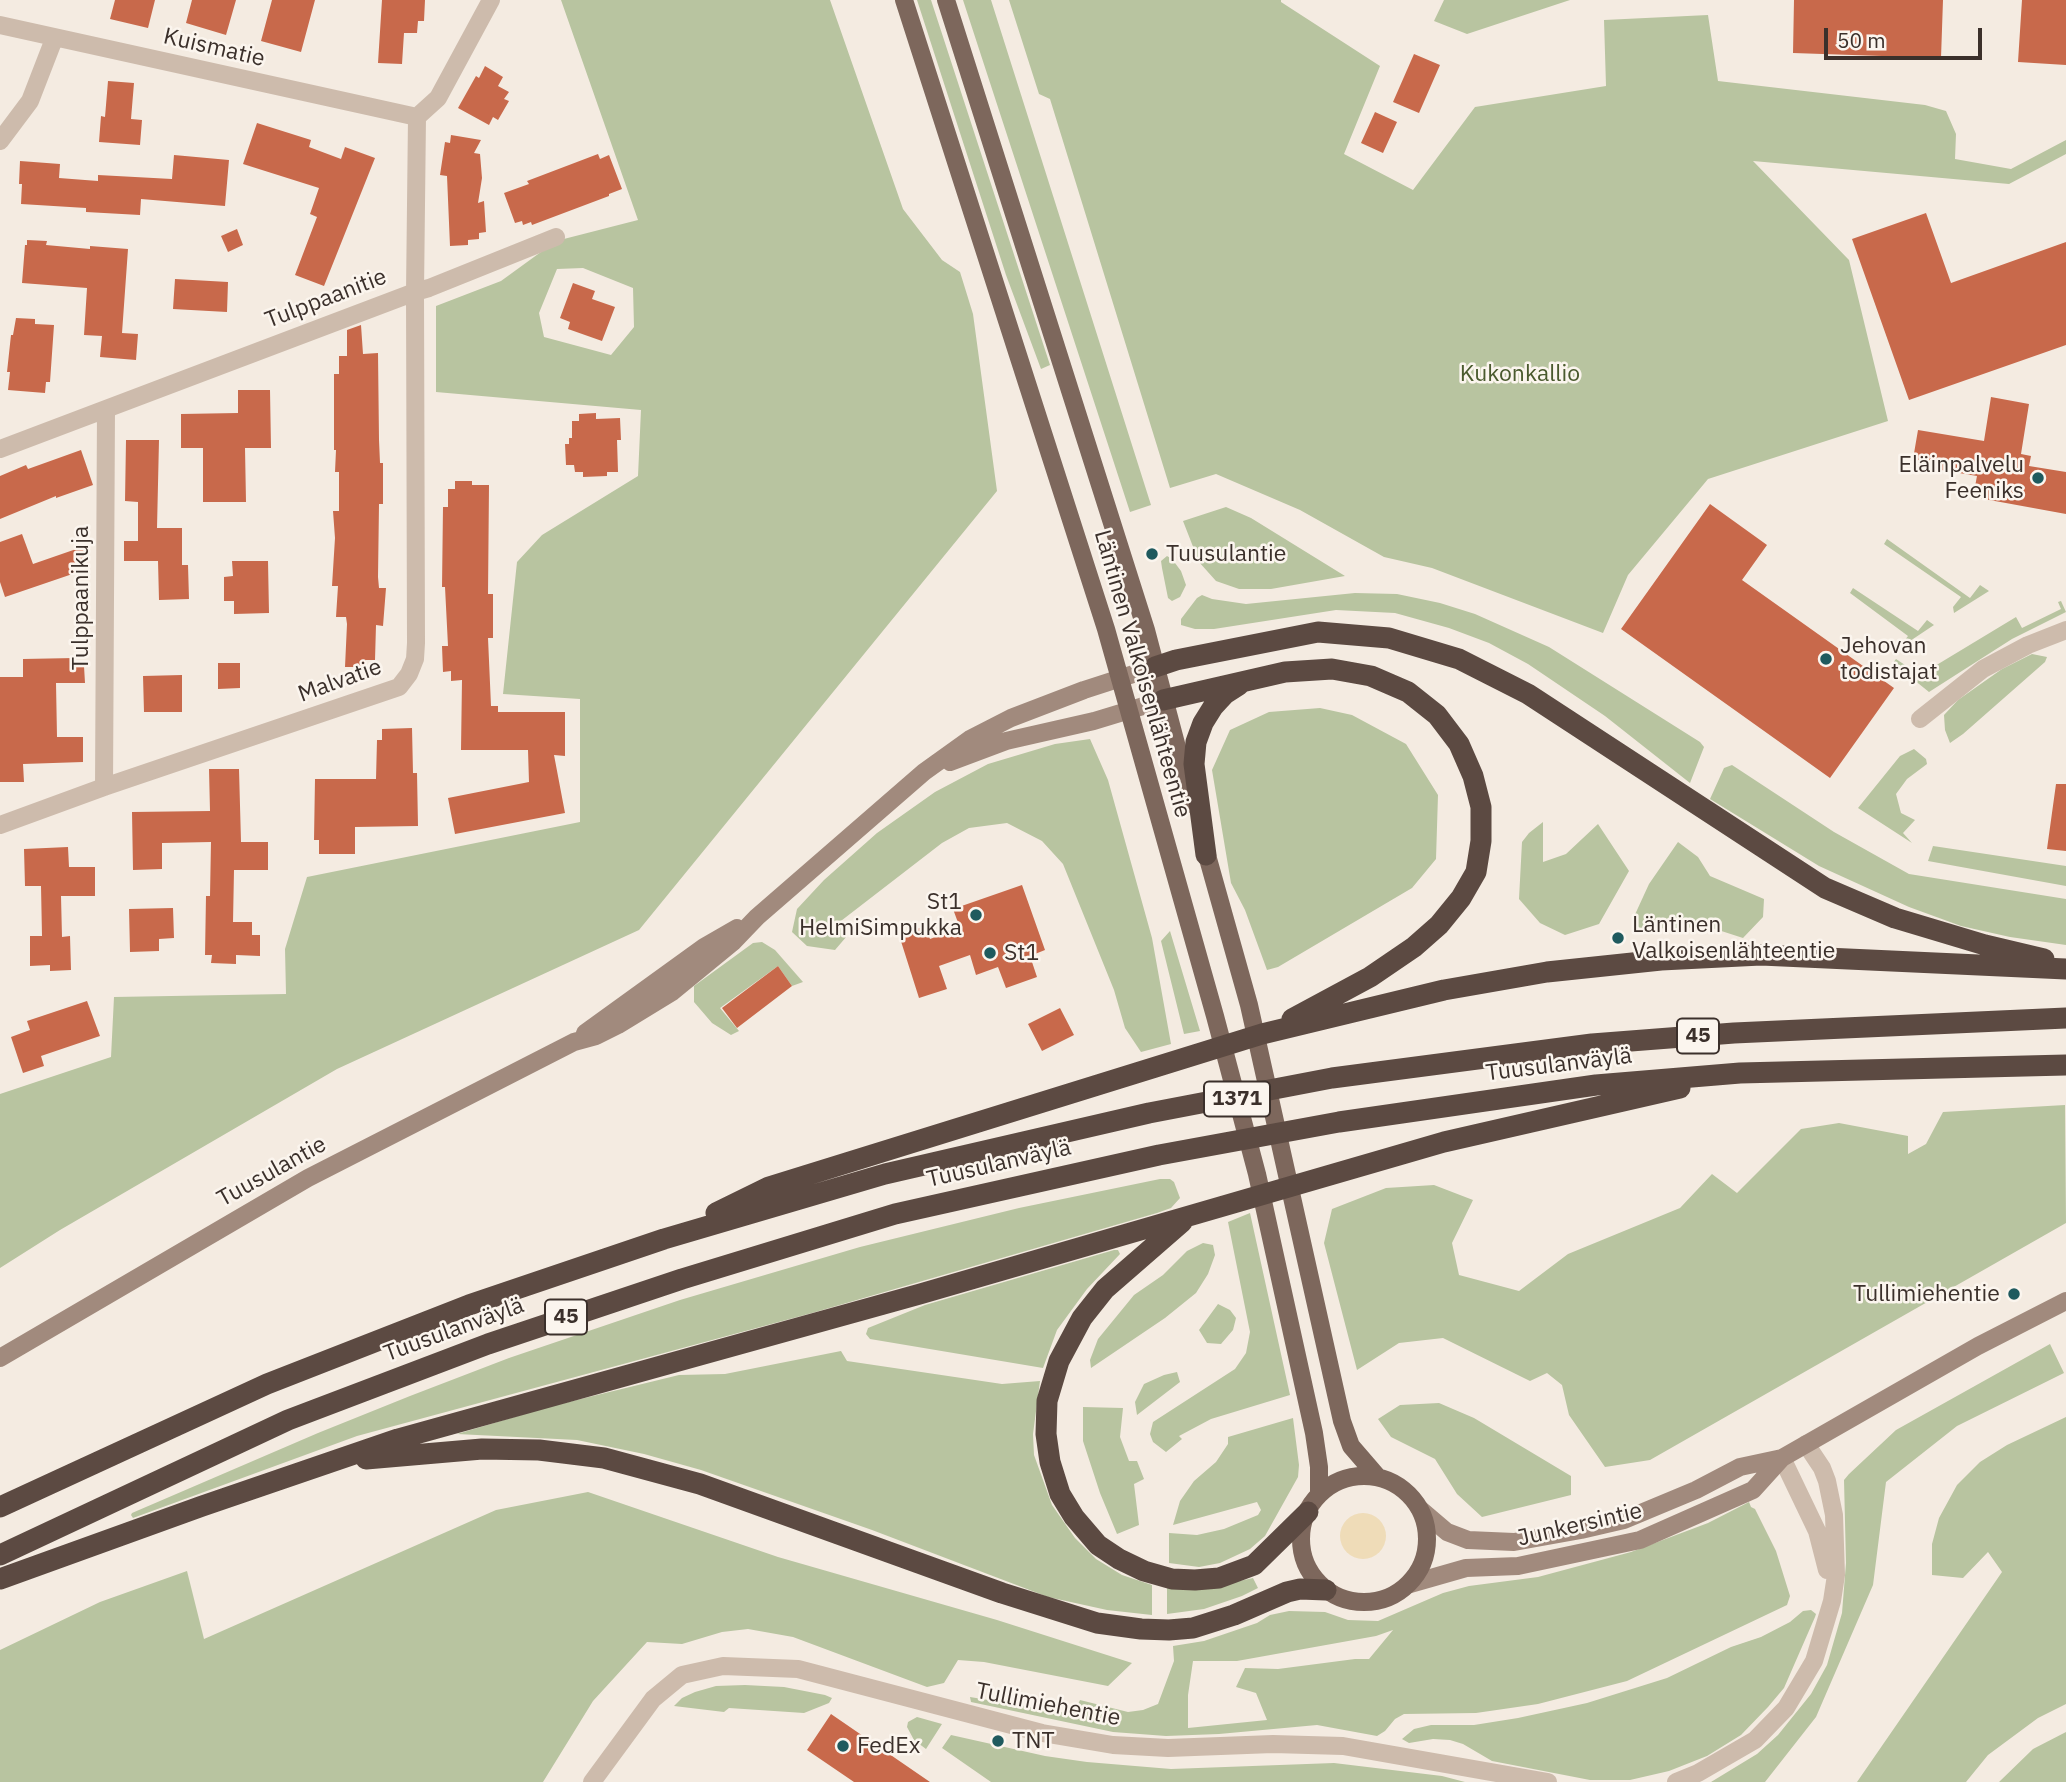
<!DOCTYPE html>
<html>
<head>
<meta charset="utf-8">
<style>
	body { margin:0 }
	#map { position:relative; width:2066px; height:1782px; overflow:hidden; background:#f4ebe1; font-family:"IBM Plex Sans",sans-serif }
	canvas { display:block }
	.scale { position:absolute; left:1824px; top:28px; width:158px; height:32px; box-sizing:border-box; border:4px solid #3b302b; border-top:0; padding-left:9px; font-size:21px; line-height:24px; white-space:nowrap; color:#3b302b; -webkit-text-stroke:5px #fbf5ee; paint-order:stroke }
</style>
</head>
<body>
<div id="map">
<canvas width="2066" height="1782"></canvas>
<div class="scale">50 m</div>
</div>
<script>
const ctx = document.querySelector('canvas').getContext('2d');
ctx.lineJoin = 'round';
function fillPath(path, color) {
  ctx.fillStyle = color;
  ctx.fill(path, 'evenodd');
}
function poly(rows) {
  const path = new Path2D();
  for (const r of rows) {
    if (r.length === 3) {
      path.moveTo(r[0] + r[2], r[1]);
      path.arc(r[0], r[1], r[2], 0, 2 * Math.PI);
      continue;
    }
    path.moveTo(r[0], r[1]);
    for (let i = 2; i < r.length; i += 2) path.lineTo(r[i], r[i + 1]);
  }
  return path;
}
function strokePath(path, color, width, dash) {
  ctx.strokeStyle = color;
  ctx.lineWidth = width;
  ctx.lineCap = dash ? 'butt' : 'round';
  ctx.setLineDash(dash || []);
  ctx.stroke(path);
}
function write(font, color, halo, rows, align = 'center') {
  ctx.font = font + ' "IBM Plex Sans",sans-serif';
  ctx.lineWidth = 5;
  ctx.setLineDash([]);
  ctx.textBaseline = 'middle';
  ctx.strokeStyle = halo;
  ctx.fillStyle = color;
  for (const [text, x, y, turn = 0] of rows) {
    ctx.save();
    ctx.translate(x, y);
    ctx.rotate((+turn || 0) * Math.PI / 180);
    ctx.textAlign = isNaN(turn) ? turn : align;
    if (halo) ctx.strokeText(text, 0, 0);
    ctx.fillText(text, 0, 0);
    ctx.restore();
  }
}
fillPath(poly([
	[561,0,830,0,903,209,942,260,960,272,973,314,997,491,639,930,337,1069,60,1230,0,1268,0,1094,111,1057,114,997,286,994,285,949,307,877,580,822,580,699,503,694,517,562,542,535,638,476,641,410,436,392,436,306,501,281,556,241,638,220],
	[583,268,633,288,634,327,611,355,544,337,539,313,557,269],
	[917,0,931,0,1050,365,1041,369,1006,275],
	[963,0,991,0,1151,505,1130,512],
	[1009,0,1281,0,1281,2,1380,66,1344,154,1413,190,1475,107,1606,86,1604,20,1708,15,1718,81,1925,105,1946,111,1956,134,1955,159,2011,169,2066,140,2066,154,2009,184,1753,161,1849,260,1888,421,1708,479,1628,575,1603,633,1432,568,1384,557,1300,510,1216,474,1170,488,1050,99,1039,94],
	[1444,0,1570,0,1467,34,1434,21],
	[1226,507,1251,518,1345,576,1271,589,1239,589,1216,581,1199,562,1183,521],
	[1887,539,1970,598,1980,585,1989,591,1954,613,1953,607,1961,597,1884,544],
	[1167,556,1172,559,1181,571,1186,585,1180,597,1172,601,1168,598,1162,568,1161,561],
	[1853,588,1918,631,1927,620,1934,625,1901,647,1900,646,1908,636,1850,593],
	[1355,593,1397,594,1440,603,1475,614,1549,647,1700,742,1704,747,1690,783,1605,716,1528,664,1489,643,1449,628,1395,613,1336,610,1214,629,1195,629,1181,625,1181,619,1197,598,1202,595,1212,599,1246,604],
	[2061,601,2066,612,2012,639,1929,692,1893,663,1896,659,1920,675,2016,617,2022,628,2061,609,2058,602],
	[2032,654,2047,657,2045,662,1963,734,1950,743,1945,730,1944,715,1958,700,2002,669],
	[1320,708,1352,715,1406,744,1438,795,1436,859,1412,888,1278,967,1267,970,1245,910,1231,883,1212,770,1230,730,1269,712],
	[1090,739,1108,780,1152,938,1171,1044,1141,1052,1125,1028,1114,990,1063,864,1042,841,1007,823,969,828,942,843,837,924,847,936,835,950,807,946,792,932,797,909,824,880,877,833,935,792,988,764,1055,744],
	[1914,749,1926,759,1927,764,1907,779,1896,794,1901,813,1915,820,1903,833,1912,843,1858,808,1900,756],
	[1732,765,1834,832,1909,874,2066,899,2066,945,2010,937,1961,926,1909,907,1819,866,1710,799,1724,768],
	[1543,822,1543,862,1566,854,1598,824,1629,871,1599,924,1565,935,1540,923,1519,899,1522,842,1529,833],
	[1678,842,1698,857,1710,876,1764,899,1763,917,1743,938,1709,927,1641,929,1632,921,1649,884],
	[1933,846,2066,866,2066,886,1928,861],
	[1170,931,1200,1031,1184,1034,1161,941],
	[762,942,775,950,803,982,792,986,778,966,720,1008,739,1031,731,1035,712,1023,694,1002,694,986,753,943],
	[2065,1105,2066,1223,1650,1460,1605,1467,1569,1415,1562,1385,1547,1373,1530,1381,1443,1338,1399,1343,1357,1370,1324,1243,1332,1209,1386,1188,1434,1185,1473,1200,1452,1243,1459,1275,1519,1291,1568,1254,1680,1208,1712,1174,1737,1193,1801,1129,1839,1123,1908,1136,1908,1154,1926,1144,1943,1112],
	[1160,1179,1170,1179,1174,1182,1180,1198,1171,1208,1157,1213,812,1313,357,1436,133,1518,131,1515,132,1513,318,1433,410,1396,509,1358,680,1300,860,1247,1019,1208],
	[1250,1213,1290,1395,1211,1419,1179,1436,1182,1439,1166,1452,1153,1442,1150,1434,1153,1422,1235,1369,1246,1353,1250,1332,1228,1222],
	[1203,1243,1213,1245,1215,1255,1208,1274,1196,1293,1165,1318,1091,1368,1090,1360,1098,1339,1134,1295,1163,1275,1187,1251],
	[1114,1250,1118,1250,1120,1254,1087,1289,1057,1330,1043,1368,870,1339,866,1334,868,1328,925,1305],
	[1218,1304,1230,1310,1236,1318,1233,1330,1221,1344,1207,1343,1199,1330],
	[2050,1344,2064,1373,1957,1426,1886,1482,1873,1585,1816,1717,1765,1782,1711,1782,1757,1754,1778,1735,1811,1694,1827,1665,1842,1613,1846,1563,1844,1480,1849,1474,1896,1430],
	[841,1351,847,1361,1002,1384,1040,1381,1033,1434,1034,1455,1052,1505,1075,1538,1096,1559,1122,1575,1152,1585,1152,1615,1107,1610,1048,1597,872,1530,701,1470,644,1454,577,1440,457,1434,548,1407,679,1375,725,1374],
	[1177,1372,1180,1382,1137,1415,1135,1402,1144,1384,1164,1375],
	[1439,1403,1474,1418,1571,1476,1571,1495,1482,1517,1457,1494,1435,1459,1391,1437,1378,1419,1400,1405],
	[1083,1407,1123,1408,1120,1437,1129,1461,1137,1461,1144,1479,1134,1484,1139,1525,1117,1534,1100,1493,1083,1441],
	[2066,1417,2066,1704,2038,1718,1988,1755,1966,1782,1857,1782,2002,1572,1988,1552,1963,1578,1932,1575,1932,1544,1939,1518,1957,1485,1980,1462,2007,1445],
	[1293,1418,1299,1465,1298,1477,1265,1536,1250,1549,1220,1563,1199,1567,1169,1563,1169,1533,1197,1535,1224,1529,1258,1515,1261,1510,1257,1502,1173,1525,1180,1501,1194,1481,1216,1462,1228,1444,1228,1437],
	[588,1492,778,1557,997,1620,1132,1663,1108,1686,984,1662,958,1660,944,1683,927,1687,793,1637,748,1629,722,1632,682,1644,647,1642,593,1701,543,1782,0,1782,0,1650,100,1602,187,1571,204,1639,496,1510],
	[1749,1502,1751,1507,1755,1509,1776,1551,1790,1596,1787,1605,1627,1681,1538,1704,1476,1713,1404,1714,1395,1719,1385,1731,1377,1736,1317,1725,1219,1734,1166,1736,1113,1732,971,1702,970,1697,1073,1714,1080,1700,1128,1712,1143,1710,1158,1704,1174,1661,1173,1646,1204,1641,1257,1623,1270,1615,1289,1611,1325,1612,1348,1620,1378,1621,1443,1593,1469,1586,1538,1577,1631,1552,1708,1523],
	[1393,1630,1369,1659,1355,1659,1278,1669,1245,1668,1236,1687,1256,1693,1267,1720,1188,1728,1188,1695,1193,1661,1237,1661,1376,1636],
	[1253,1578,1258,1588,1242,1596,1204,1609,1167,1614,1167,1588,1199,1590],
	[1811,1610,1816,1614,1815,1617,1784,1688,1768,1707,1741,1735,1707,1756,1669,1771,1630,1780,1590,1780,1492,1761,1463,1744,1450,1740,1433,1739,1409,1743,1402,1739,1414,1729,1431,1725,1474,1725,1518,1718,1587,1703,1667,1678,1731,1647,1761,1637,1790,1622,1803,1611],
	[745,1685,784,1687,825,1695,832,1698,829,1703,804,1713,729,1708,724,1712,674,1706,682,1698,695,1692,716,1686],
	[917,1717,942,1724,926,1749,914,1740,907,1727,908,1722],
	[2066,1732,2066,1782,1999,1782,2033,1749],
	[951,1735,1045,1756,1087,1762,1171,1769,1334,1763,1442,1776,1465,1782,991,1782,942,1748]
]), '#b8c4a0');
fillPath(poly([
	[1363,1536,23]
]), '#efdcb8');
fillPath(poly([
	[115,0,155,0,148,28,110,19],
	[192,0,236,0,226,35,186,23],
	[272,0,315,0,301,52,261,41],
	[382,0,425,0,424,21,418,21,417,33,404,33,402,64,378,63],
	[1794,0,1943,0,1941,58,1793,53],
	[2022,0,2066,0,2066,65,2018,62],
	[1414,54,1440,65,1419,113,1393,102],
	[485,66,503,77,498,86,509,92,504,99,509,101,498,120,493,117,489,125,458,108,476,76,479,78],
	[108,81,134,83,131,119,142,120,140,145,99,142,101,116,105,117],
	[1375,112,1397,122,1383,153,1361,143],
	[257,123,311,140,309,147,341,159,345,147,375,158,324,286,295,275,317,217,310,214,319,188,243,164],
	[451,135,481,140,474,153,480,154,482,178,478,203,484,201,486,232,479,233,479,239,468,240,468,245,450,246,447,176,440,175,445,142,450,143],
	[598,154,600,159,609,155,622,189,609,194,609,196,532,225,531,222,523,225,522,221,515,223,504,193,529,184,527,181],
	[174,155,229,160,225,206,141,199,140,215,86,212,86,208,21,204,22,184,19,184,20,161,60,164,59,178,98,181,98,175,172,179],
	[1926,213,1951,283,2066,242,2066,345,1909,400,1852,239],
	[237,229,243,245,228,252,221,236],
	[27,240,47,241,46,245,90,249,90,246,128,249,122,333,138,334,136,360,100,357,102,336,84,335,87,288,22,283,25,245,27,245],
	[175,279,228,282,227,312,173,309],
	[573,283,595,291,592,299,615,307,602,341,568,329,570,322,560,318],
	[16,318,35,319,35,324,54,325,50,382,46,382,45,393,8,390,10,372,7,372,11,335,13,335],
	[361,325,363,354,378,353,379,440,380,463,383,463,383,504,379,504,378,577,379,588,386,588,383,626,376,625,375,660,366,660,365,667,345,667,347,624,346,617,336,617,338,586,332,586,335,538,333,511,339,511,339,472,335,472,336,450,334,450,334,374,339,374,339,356,347,356,347,330],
	[238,390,270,390,271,448,245,448,246,502,203,502,203,448,181,448,181,414,238,413],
	[1991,397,2029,404,2021,454,2031,456,2029,466,2066,472,2066,514,1973,497,1977,476,1912,465,1918,430,1984,441],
	[596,413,596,419,620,418,621,440,617,440,618,472,607,472,607,476,583,477,583,472,575,472,574,465,566,465,565,444,569,444,569,438,572,438,572,421,579,421,579,414],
	[126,440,159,440,157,528,182,528,182,565,188,565,189,599,159,600,158,561,124,561,124,541,138,541,138,502,125,501],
	[81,450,93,485,56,498,56,496,0,519,0,476,26,465,28,469],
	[455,481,472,481,472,485,489,485,488,594,493,594,493,638,488,638,491,706,498,706,498,712,565,712,565,756,554,755,565,813,455,834,448,798,529,782,528,750,461,750,462,680,451,681,451,671,443,672,442,646,448,646,445,587,442,587,443,507,448,507,448,489,455,489],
	[1710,504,1767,545,1742,580,1894,688,1830,778,1621,629],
	[22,534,33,564,82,547,90,568,5,597,0,582,0,542],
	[232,561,268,561,269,613,234,614,234,601,224,601,224,577,233,576],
	[75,658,75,666,84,666,85,683,56,683,57,737,83,737,83,762,23,764,24,782,0,782,0,677,23,677,23,659],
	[218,663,240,663,240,688,218,689],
	[182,675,182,712,144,712,143,676],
	[412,728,413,773,417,773,418,826,355,827,355,854,319,854,319,840,314,840,315,779,376,779,377,740,382,740,382,729],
	[209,769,239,769,241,842,268,842,268,870,234,870,233,922,252,922,252,935,260,935,260,956,236,955,236,964,211,963,212,955,205,955,206,896,210,896,211,842,162,843,162,869,133,870,132,812,210,811],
	[2056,784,2066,784,2066,851,2047,849],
	[68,847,69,867,95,867,95,896,61,896,62,937,70,936,71,970,50,971,50,965,30,966,30,936,42,936,41,886,25,886,24,849],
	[1022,885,1045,950,1030,956,1037,977,1006,988,998,967,976,975,970,955,939,966,947,989,919,998,899,935,925,926,930,939,960,928,953,909],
	[173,908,174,938,159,939,159,951,130,952,129,909],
	[778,966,792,986,737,1028,722,1008],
	[87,1001,100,1036,41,1056,44,1066,23,1073,11,1037,30,1030,27,1021],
	[1060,1008,1074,1035,1042,1051,1028,1024],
	[831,1714,930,1782,854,1782,807,1750]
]), '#c8694b');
strokePath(poly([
	[0,25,417,117],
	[0,141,30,101,54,39],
	[0,449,415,292,417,117,438,98,491,0],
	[1920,719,1983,669,2028,645,2066,630],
	[104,787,106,410],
	[0,825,104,787,399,687,409,674,415,659,416,643,415,292,429,288,556,237],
	[1782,1458,1817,1531,1827,1570],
	[592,1782,653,1699,682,1675,723,1666,798,1669,1042,1733,1113,1745,1168,1748,1273,1744,1343,1746,1548,1782],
	[1676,1782,1698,1773,1755,1740,1786,1708,1814,1661,1832,1601,1836,1575,1834,1515,1827,1481,1822,1468,1806,1444]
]), '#cdbbac', 18);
strokePath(poly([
	[950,762,1006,741,1094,721,1163,700],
	[585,1033,704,947,737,928],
	[0,1358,308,1178,574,1042,596,1036,618,1025,672,992,733,942,757,917,924,772,970,739,1011,718,1084,690,1155,667],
	[1420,1509,1447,1532,1468,1540,1514,1542,1581,1530,1624,1520,1696,1490,1740,1467,1782,1458],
	[1410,1584,1466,1568,1518,1566,1640,1540,1753,1490,1782,1458,1978,1346,2066,1301]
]), '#a18a7d', 18);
strokePath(poly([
	[904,0,1106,629,1215,1016,1257,1174,1314,1433,1319,1467,1319,1494],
	[946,0,1146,630,1192,804],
	[1203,841,1249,1005,1342,1421,1351,1446,1376,1475],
	[1364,1539,63]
]), '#7d675c', 18);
strokePath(poly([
	[1155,667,1176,660,1318,632,1389,638,1459,659,1528,694,1825,888,1895,918,1985,945,2044,959],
	[1163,700,1285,672,1332,669,1371,676,1408,692,1437,715,1459,744,1473,776,1481,807,1481,841,1476,872,1461,898,1439,925,1414,947,1370,977,1292,1019],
	[1206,855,1194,764,1196,742,1203,723,1213,707,1225,694,1239,685],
	[716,1213,769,1187,1262,1034,1444,990,1547,972,1661,960,1761,955,2066,969],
	[1182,1222,1105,1289,1082,1318,1059,1361,1047,1401,1046,1434,1050,1462,1060,1494,1074,1517,1098,1545,1119,1559,1144,1571,1172,1579,1195,1580,1219,1578,1254,1565,1308,1512],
	[366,1459,482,1449,539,1450,604,1458,700,1484,1002,1593,1097,1623,1141,1629,1169,1630,1193,1628,1234,1615,1287,1592,1300,1589,1326,1590],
	[0,1507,267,1384,469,1305,664,1239,885,1174,1149,1113,1332,1078,1592,1044,1734,1033,2066,1018],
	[0,1555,288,1420,488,1344,682,1279,895,1214,1159,1155,1339,1122,1596,1085,1740,1073,2066,1065],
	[0,1579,202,1506,398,1439,920,1294,1444,1142,1680,1088]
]), '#5c4a42', 21);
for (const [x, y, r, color] of [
	[2038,478,7,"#1f5a5e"],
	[1152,554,7,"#1f5a5e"],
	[1826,659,7,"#1f5a5e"],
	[976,915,7,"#1f5a5e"],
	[1618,938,7,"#1f5a5e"],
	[990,953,7,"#1f5a5e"],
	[2014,1294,7,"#1f5a5e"],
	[998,1741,7,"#1f5a5e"],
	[843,1746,7,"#1f5a5e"]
]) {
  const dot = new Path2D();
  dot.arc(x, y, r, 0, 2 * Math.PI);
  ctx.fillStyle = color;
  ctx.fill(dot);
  strokePath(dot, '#fbf5ee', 2.5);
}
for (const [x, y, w] of [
	[1698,1036,42],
	[1237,1099,66],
	[566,1317,42]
]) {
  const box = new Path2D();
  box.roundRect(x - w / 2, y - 17.5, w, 35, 5);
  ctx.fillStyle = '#fbf5ee';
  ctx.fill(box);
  strokePath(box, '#3b302b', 2);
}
write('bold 21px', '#3b302b', null, [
	["45",1698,1036],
	["1371",1237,1099],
	["45",566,1317]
]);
write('23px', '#3b302b', '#fbf5ee', [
	["Kuismatie",214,48,13],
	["Tulppaanitie",326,299,-21],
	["Tulppaanikuja",81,598,-90],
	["Läntinen Valkoisenlähteentie",1142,674,74],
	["Malvatie",340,681,-20],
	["Tuusulanväylä",1559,1065,-7],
	["Tuusulanväylä",999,1164,-13],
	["Tuusulantie",272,1172,-29],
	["Tuusulanväylä",454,1330,-20],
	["Junkersintie",1580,1525,-13],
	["Tullimiehentie",1048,1705,11]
]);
write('23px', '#4a5a2e', '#fbf5ee', [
	["Kukonkallio",1520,374]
]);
write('23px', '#3b302b', '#fbf5ee', [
	["Eläinpalvelu",2024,465,"right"],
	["Feeniks",2024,491,"right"],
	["Tuusulantie",1166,554],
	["Jehovan",1840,646],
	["todistajat",1840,672],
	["St1",962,902,"right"],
	["HelmiSimpukka",962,928,"right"],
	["Läntinen",1632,925],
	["Valkoisenlähteentie",1632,951],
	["St1",1004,953],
	["Tullimiehentie",2000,1294,"right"],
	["TNT",1012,1741],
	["FedEx",857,1746]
], 'left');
</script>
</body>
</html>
